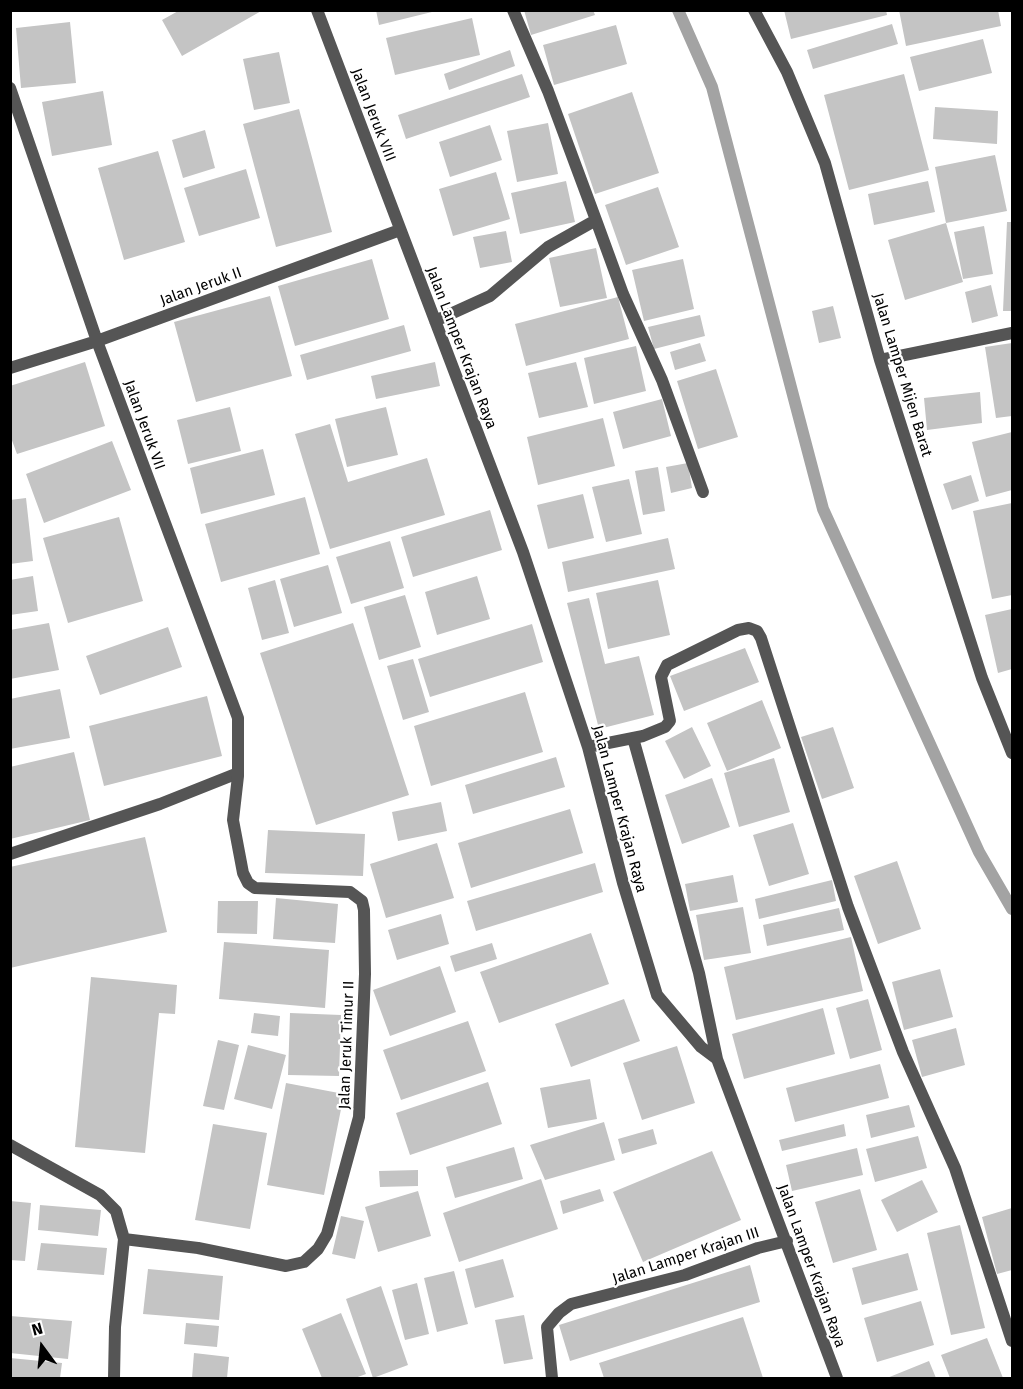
<!DOCTYPE html>
<html>
<head>
<meta charset="utf-8">
<style>
	body { margin:0 }
	#map { position:relative; width:1023px; height:1389px; overflow:hidden; background:#fff; font-family:"Fira Sans",sans-serif }
	canvas { display:block }
	.frame { position:absolute; inset:0; border:12px solid #000; pointer-events:none }
	.north { position:absolute; left:12px; top:1317px; width:60px; height:60px; -webkit-text-stroke:4px #fff; paint-order:stroke; rotate:345deg; font-size:16px; font-weight:700; line-height:24px; text-align:center; color:#000 }
	.north::after { content:''; display:block; margin:auto; width:21px; height:27px; background:#000; clip-path:polygon(50% 0,100% 100%,50% 72%,0 100%) }
</style>
</head>
<body>
<div id="map">
<canvas width="1023" height="1389"></canvas>
<div class="frame"></div>
<div class="north">N</div>
</div>
<script>
const ctx = document.querySelector('canvas').getContext('2d');
ctx.lineJoin = 'round';
function poly(rows) {
  const path = new Path2D();
  for (const r of rows) {
    path.moveTo(r[0], r[1]);
    for (let i = 2; i < r.length; i += 2) path.lineTo(r[i], r[i + 1]);
  }
  return path;
}
function strokePath(path, color, width, dash) {
  ctx.strokeStyle = color;
  ctx.lineWidth = width;
  ctx.lineCap = dash ? 'butt' : 'round';
  ctx.setLineDash(dash || []);
  ctx.stroke(path);
}
function fillPath(path, color) {
  ctx.fillStyle = color;
  ctx.fill(path, 'evenodd');
}
function write(font, color, halo, rows, align = 'center') {
  ctx.font = font + ' "Fira Sans",sans-serif';
  ctx.lineWidth = 4.5;
  ctx.setLineDash([]);
  ctx.textBaseline = 'middle';
  ctx.strokeStyle = halo;
  ctx.fillStyle = color;
  for (const [text, x, y, turn = 0] of rows) {
    ctx.save();
    ctx.translate(x, y);
    ctx.rotate((+turn || 0) * Math.PI / 180);
    ctx.textAlign = isNaN(turn) ? turn : align;
    if (halo) ctx.strokeText(text, 0, 0);
    ctx.fillText(text, 0, 0);
    ctx.restore();
  }
}
strokePath(poly([
	[678,10,712,87,823,509,979,852,1012,909]
]), '#a3a3a3', 12);
fillPath(poly([
	[180,10,263,10,182,56,162,20],
	[376,10,436,10,436,11,379,25],
	[524,10,593,10,595,15,531,35],
	[784,10,886,10,887,15,791,39],
	[899,10,998,10,1001,26,906,46],
	[472,18,480,55,395,75,386,38],
	[70,22,76,83,21,88,16,28],
	[892,24,898,44,813,69,807,50],
	[616,25,627,64,554,85,543,45],
	[983,39,992,73,919,91,910,57],
	[510,50,515,66,449,90,444,74],
	[279,52,290,103,254,110,243,59],
	[522,74,530,97,406,139,398,115],
	[904,74,929,170,849,190,824,95],
	[103,91,112,145,52,156,42,102],
	[632,92,659,173,595,194,568,114],
	[935,107,998,111,997,144,933,139],
	[299,109,332,232,276,247,243,124],
	[548,123,558,174,517,182,507,131],
	[490,125,502,160,450,177,439,142],
	[205,130,215,168,183,178,172,140],
	[158,151,185,242,124,260,98,168],
	[995,155,1007,211,946,223,935,167],
	[246,169,260,218,199,236,184,188],
	[496,172,510,219,453,236,439,189],
	[566,181,575,222,520,234,511,193],
	[928,181,935,212,874,225,868,194],
	[658,187,679,247,626,265,605,205],
	[1007,222,1012,222,1012,311,1003,311],
	[946,223,963,282,905,300,888,240],
	[984,226,993,274,963,279,954,232],
	[506,231,512,262,480,268,473,237],
	[596,248,607,298,560,307,549,258],
	[372,259,389,319,295,346,278,286],
	[683,259,694,309,644,321,632,270],
	[991,285,998,316,972,323,965,292],
	[270,296,292,376,196,402,174,322],
	[618,297,629,339,526,366,515,324],
	[833,306,841,338,819,343,812,311],
	[700,315,705,336,654,349,648,327],
	[404,325,411,351,307,380,300,355],
	[700,343,706,361,675,370,670,352],
	[1012,343,1012,416,996,418,985,347],
	[636,346,646,391,594,404,584,358],
	[85,362,105,426,17,454,10,435,10,386],
	[435,362,440,386,376,399,371,376],
	[576,362,588,407,539,418,528,373],
	[716,369,738,437,698,449,677,381],
	[980,392,982,423,927,430,924,398],
	[662,399,671,436,623,449,613,412],
	[230,407,241,451,188,464,177,420],
	[386,407,398,455,347,467,335,419],
	[603,418,615,466,538,485,527,437],
	[330,424,348,482,427,458,445,515,330,549,295,434],
	[1012,432,1012,490,986,497,972,442],
	[112,441,131,490,44,523,26,474],
	[263,449,275,495,201,514,190,468],
	[688,463,692,488,671,493,666,467],
	[658,467,665,511,643,515,635,471],
	[971,475,979,501,952,510,943,484],
	[629,479,642,534,606,542,592,487],
	[583,494,594,538,548,549,537,505],
	[305,497,320,554,221,582,205,524],
	[26,498,33,561,10,564,10,500],
	[1012,503,1012,595,992,599,973,511],
	[490,510,502,550,413,577,401,537],
	[119,517,143,601,68,623,43,538],
	[668,538,675,569,568,592,562,562],
	[390,541,404,588,351,604,336,557],
	[328,565,342,613,294,627,280,579],
	[33,576,38,611,10,615,10,580],
	[477,576,490,619,437,635,425,592],
	[275,580,289,633,262,640,248,588],
	[658,580,670,635,608,649,596,593],
	[405,595,421,647,379,660,364,607],
	[589,598,605,664,639,656,654,715,599,729,567,603],
	[1012,609,1012,669,998,673,985,615],
	[49,623,59,670,10,679,10,630],
	[353,623,409,795,316,825,260,653],
	[532,624,543,662,430,697,418,659],
	[168,627,182,667,100,695,86,656],
	[745,648,759,682,684,711,670,676],
	[413,659,429,712,403,720,387,666],
	[60,689,70,738,10,749,10,699],
	[525,692,543,752,431,786,414,726],
	[207,696,222,756,104,786,89,726],
	[762,700,781,748,727,771,707,723],
	[692,727,711,766,684,779,665,741],
	[833,727,854,788,822,799,801,737],
	[74,752,90,820,10,839,10,767],
	[556,757,565,787,473,814,465,785],
	[774,758,790,812,739,827,724,773],
	[712,778,730,827,682,844,665,795],
	[441,802,447,831,398,841,392,812],
	[570,809,583,853,471,888,458,843],
	[793,823,809,874,769,886,753,835],
	[268,830,365,834,363,876,265,873],
	[145,837,167,932,10,968,10,867],
	[437,843,454,898,386,918,370,864],
	[897,861,921,929,878,944,854,876],
	[595,863,603,892,476,931,467,901],
	[733,875,738,902,690,911,685,884],
	[832,880,836,901,759,919,755,899],
	[276,898,338,904,335,943,273,939],
	[218,901,258,901,257,934,217,933],
	[743,907,751,953,704,960,696,915],
	[839,908,844,930,767,946,763,925],
	[441,914,449,944,397,960,388,930],
	[591,933,609,984,499,1023,480,972],
	[851,937,863,991,736,1020,724,967],
	[224,942,329,950,325,1008,219,999],
	[492,943,497,959,455,972,450,956],
	[440,966,456,1012,390,1036,373,990],
	[940,969,953,1017,904,1030,892,982],
	[91,977,177,985,175,1014,159,1013,145,1153,75,1147],
	[624,999,640,1041,571,1067,555,1024],
	[868,999,882,1050,850,1059,836,1008],
	[823,1008,835,1054,744,1079,732,1034],
	[254,1013,280,1016,278,1036,251,1033],
	[290,1013,341,1015,339,1076,288,1075],
	[468,1021,486,1071,401,1100,383,1050],
	[956,1028,965,1065,922,1077,912,1040],
	[218,1040,239,1045,224,1110,203,1106],
	[248,1045,286,1055,272,1109,234,1099],
	[677,1046,695,1103,642,1120,623,1063],
	[880,1064,889,1098,795,1122,786,1088],
	[590,1079,597,1119,548,1128,540,1088],
	[488,1082,502,1124,410,1155,396,1113],
	[286,1083,344,1094,324,1195,267,1185],
	[909,1105,915,1127,871,1138,866,1115],
	[604,1122,615,1160,545,1180,530,1145],
	[213,1124,267,1133,250,1229,195,1220],
	[844,1124,846,1136,782,1151,779,1140],
	[653,1129,657,1144,622,1154,618,1139],
	[918,1136,927,1168,875,1182,866,1149],
	[514,1147,523,1179,455,1198,446,1167],
	[857,1148,863,1175,792,1191,786,1165],
	[712,1151,741,1220,643,1262,613,1192],
	[418,1170,418,1186,380,1187,379,1171],
	[541,1179,558,1229,459,1262,443,1213],
	[922,1180,938,1212,897,1232,881,1200],
	[600,1189,604,1201,563,1214,560,1201],
	[860,1189,877,1250,833,1263,815,1202],
	[418,1191,431,1236,378,1252,365,1207],
	[10,1201,31,1203,25,1261,10,1260],
	[40,1205,101,1210,98,1236,38,1230],
	[1012,1208,1012,1270,997,1274,982,1217],
	[341,1216,364,1221,355,1259,332,1254],
	[960,1225,985,1328,951,1335,927,1233],
	[41,1243,107,1248,104,1275,37,1270],
	[908,1253,918,1290,862,1305,852,1268],
	[503,1259,514,1297,475,1308,465,1269],
	[750,1265,760,1302,570,1361,559,1325],
	[148,1269,223,1276,219,1320,143,1314],
	[454,1271,468,1324,437,1332,424,1278],
	[417,1283,429,1334,405,1340,392,1290],
	[381,1286,408,1365,373,1378,346,1299],
	[921,1301,934,1345,877,1362,864,1318],
	[341,1313,366,1374,355,1378,322,1378,302,1329],
	[524,1315,533,1359,504,1364,495,1320],
	[10,1316,72,1321,68,1359,10,1353],
	[743,1317,763,1378,604,1378,599,1363],
	[186,1323,219,1326,217,1347,184,1344],
	[987,1338,1003,1378,950,1378,941,1355],
	[194,1353,229,1357,227,1378,192,1378],
	[10,1358,62,1363,60,1378,10,1378],
	[929,1361,936,1378,887,1378]
]), '#c4c4c4');
strokePath(poly([
	[10,854,160,804,238,773]
]), '#555', 12);
strokePath(poly([
	[317,10,523,552,588,747,623,883,657,995,701,1047,717,1059,837,1378],
	[513,10,548,91,596,220],
	[754,10,787,72,825,163,880,360,982,678,1012,753],
	[10,88,97,341,238,718,238,776,233,820,243,873,248,883,255,888,350,892,362,901,364,910,365,974,359,1117,327,1234,318,1249,304,1262,286,1266,198,1248,124,1239],
	[435,321,490,296,548,247,596,220,623,294,662,380,703,492],
	[880,360,1012,333],
	[10,368,97,341,400,230],
	[633,738,699,973,717,1059],
	[588,747,643,736,665,727,670,721,661,677,667,665,738,630,749,628,757,631,761,638,848,907,903,1052,955,1168,1012,1341],
	[10,1145,100,1195,116,1211,124,1239,115,1327,114,1378],
	[552,1378,547,1327,559,1313,571,1304,685,1275,758,1248,787,1241]
]), '#555', 12);
write('15px', '#000', '#fff', [
	["Jalan Jeruk VIII",373,115,69],
	["Jalan Jeruk II",201,287,-20],
	["Jalan Lamper Krajan Raya",461,348,69],
	["Jalan Lamper Mijen Barat",902,375,73],
	["Jalan Jeruk VII",144,425,70],
	["Jalan Lamper Krajan Raya",619,809,75],
	["Jalan Jeruk Timur II",347,1045,-88],
	["Jalan Lamper Krajan III",686,1256,-18],
	["Jalan Lamper Krajan Raya",811,1266,70]
]);
</script>
</body>
</html>
